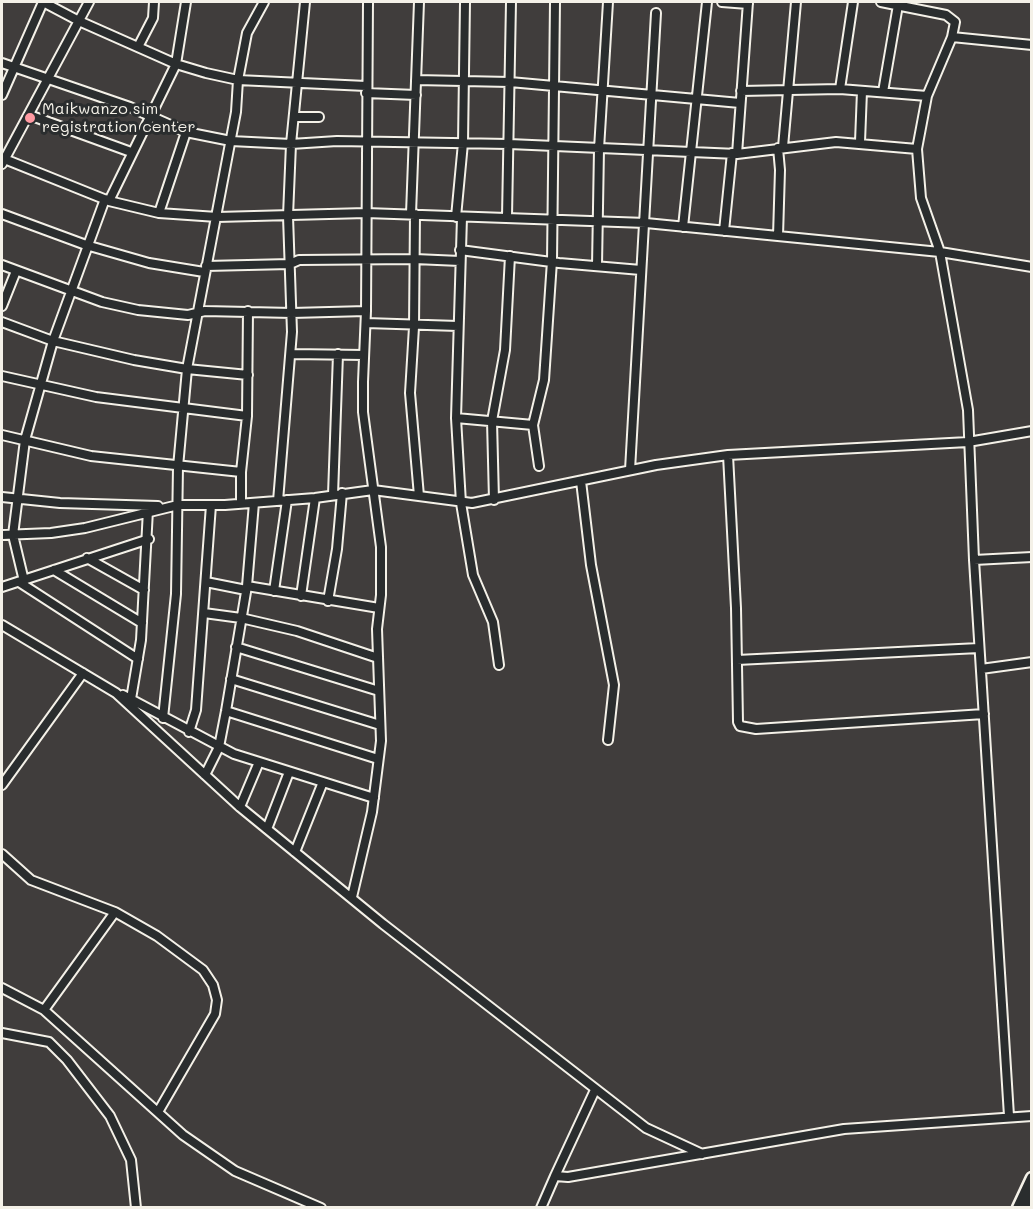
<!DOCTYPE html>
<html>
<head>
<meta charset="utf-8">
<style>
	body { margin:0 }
	#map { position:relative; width:1033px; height:1209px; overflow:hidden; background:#403d3c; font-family:Mali,sans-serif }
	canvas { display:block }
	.frame { position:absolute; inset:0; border:3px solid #f4f1e8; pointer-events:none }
</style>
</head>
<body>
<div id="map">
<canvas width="1033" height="1209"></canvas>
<div class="frame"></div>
</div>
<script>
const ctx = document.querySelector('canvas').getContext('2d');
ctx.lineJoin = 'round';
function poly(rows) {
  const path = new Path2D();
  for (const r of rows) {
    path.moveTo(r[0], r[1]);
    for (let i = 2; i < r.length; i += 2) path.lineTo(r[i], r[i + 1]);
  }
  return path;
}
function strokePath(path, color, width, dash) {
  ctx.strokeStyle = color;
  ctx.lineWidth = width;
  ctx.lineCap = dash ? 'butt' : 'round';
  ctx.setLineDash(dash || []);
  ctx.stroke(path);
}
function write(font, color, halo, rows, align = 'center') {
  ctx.font = font + ' Mali,sans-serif';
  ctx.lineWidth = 6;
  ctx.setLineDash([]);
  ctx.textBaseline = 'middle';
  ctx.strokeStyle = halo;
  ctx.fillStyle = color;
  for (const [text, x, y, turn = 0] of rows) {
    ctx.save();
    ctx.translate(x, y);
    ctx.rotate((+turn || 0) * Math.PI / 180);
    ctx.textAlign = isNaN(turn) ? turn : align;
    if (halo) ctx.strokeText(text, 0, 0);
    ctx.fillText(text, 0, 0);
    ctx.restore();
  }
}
const street = poly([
	[43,2,79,21,176,64,206,73,238,80,366,86],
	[722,2,748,4],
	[881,2,946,15,955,22,952,37,927,96,917,149,921,198,940,252,968,410,974,560,1009,1116],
	[952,37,1032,45],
	[138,47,153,18,154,2],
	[2,63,130,107,186,132,231,141,291,144,337,141,509,144,737,154,836,142,917,149],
	[416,80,510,82,740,103],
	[840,89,853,2],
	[741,91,840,89,927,96],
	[883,92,898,5],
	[366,93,416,95],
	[2,95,43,2],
	[29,115,131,152],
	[295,117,319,117],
	[860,142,862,91],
	[783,147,796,2],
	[778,148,780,170,778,236],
	[737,154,748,2],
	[2,158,109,201,159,213,217,217,366,213,646,223,940,252,1032,267],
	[2,164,89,2],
	[109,201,176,64,186,2],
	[159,213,186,132],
	[2,214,86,245,149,263,204,272],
	[411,214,419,2],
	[415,214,414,327,410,393,419,496],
	[456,217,463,143,465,2],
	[462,217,456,418,461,503,473,575,493,622,499,665],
	[507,217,511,2],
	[683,227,707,2],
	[724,231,732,153],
	[460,250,559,263,641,270],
	[2,265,102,302,138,310,188,315,205,311,292,313,366,311],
	[206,266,290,264,299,260,415,259,460,261],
	[597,266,599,149,608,2],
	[2,306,16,271],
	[2,322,53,341,134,360,187,369,248,375],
	[366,323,458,326],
	[291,354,364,355],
	[2,376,96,397,247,416],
	[456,418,533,425],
	[2,435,91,456,241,472],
	[728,455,736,608,738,722,740,726,756,729,984,714],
	[539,466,533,425,544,380,552,261,555,2],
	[630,470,656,13],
	[581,481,591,565,614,685,608,740],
	[333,495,338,354],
	[2,497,60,503,158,506],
	[494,500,492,421,505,350,510,256],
	[278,501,292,332,288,216,291,144,305,2],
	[241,503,241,472,247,416,248,311],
	[2,535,51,533,85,528,178,505,225,505,315,498,373,490,472,503,656,465,728,455,968,442,1032,431],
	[87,558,144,590],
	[974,560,1032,557],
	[54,570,142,623],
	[24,581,13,535,25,440,53,341,105,199],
	[19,582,138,659],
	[206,582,246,590],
	[247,586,379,608],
	[2,587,149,539],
	[274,591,287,500],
	[301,596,315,498],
	[328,601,337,549,342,493],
	[204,613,241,618,297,631,378,658],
	[2,625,116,693,240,807,383,924,646,1128,702,1154],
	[236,647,379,691],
	[737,660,979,648],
	[981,669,1032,662],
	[231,679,380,725],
	[123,695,234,754,374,798],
	[131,699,141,640,148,510],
	[226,711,378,759],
	[163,718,176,594,178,467,187,369,236,112,238,80,247,33,264,2],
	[189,732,196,710,211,505],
	[205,775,219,747,226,711,247,586,254,503],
	[2,785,83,673],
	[240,807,259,762],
	[267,829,289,772],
	[295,852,323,782],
	[2,854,31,880,115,912,157,936,203,970,213,985,217,1000,215,1014,158,1112],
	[352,897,372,812,381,741,377,629,381,595,381,547,363,412,363,382,366,311,368,2],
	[2,988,44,1010,183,1135,235,1171,321,1208],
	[44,1010,115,912],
	[2,1033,49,1042,67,1060,110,1116,131,1160,136,1208],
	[555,1176,595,1090],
	[541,1208,555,1176,568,1177,844,1129,1032,1116]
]);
const secondary = poly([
	[1018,1208,1032,1178],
	[1028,1208,1032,1199]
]);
strokePath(street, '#f4f1e8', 12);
strokePath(secondary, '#f4f1e8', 15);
strokePath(street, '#2a2d2e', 8);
strokePath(secondary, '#2a2d2e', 10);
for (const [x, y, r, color] of [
	[30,118,6,"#ff9aa2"]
]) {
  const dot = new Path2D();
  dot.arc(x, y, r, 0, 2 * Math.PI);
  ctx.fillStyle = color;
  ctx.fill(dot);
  strokePath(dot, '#2a2d2e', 2);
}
write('16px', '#f4f1e8', '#2a2d2e', [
	["Maikwanzo sim",42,109],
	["registration center",42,127]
], 'left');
</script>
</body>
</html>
